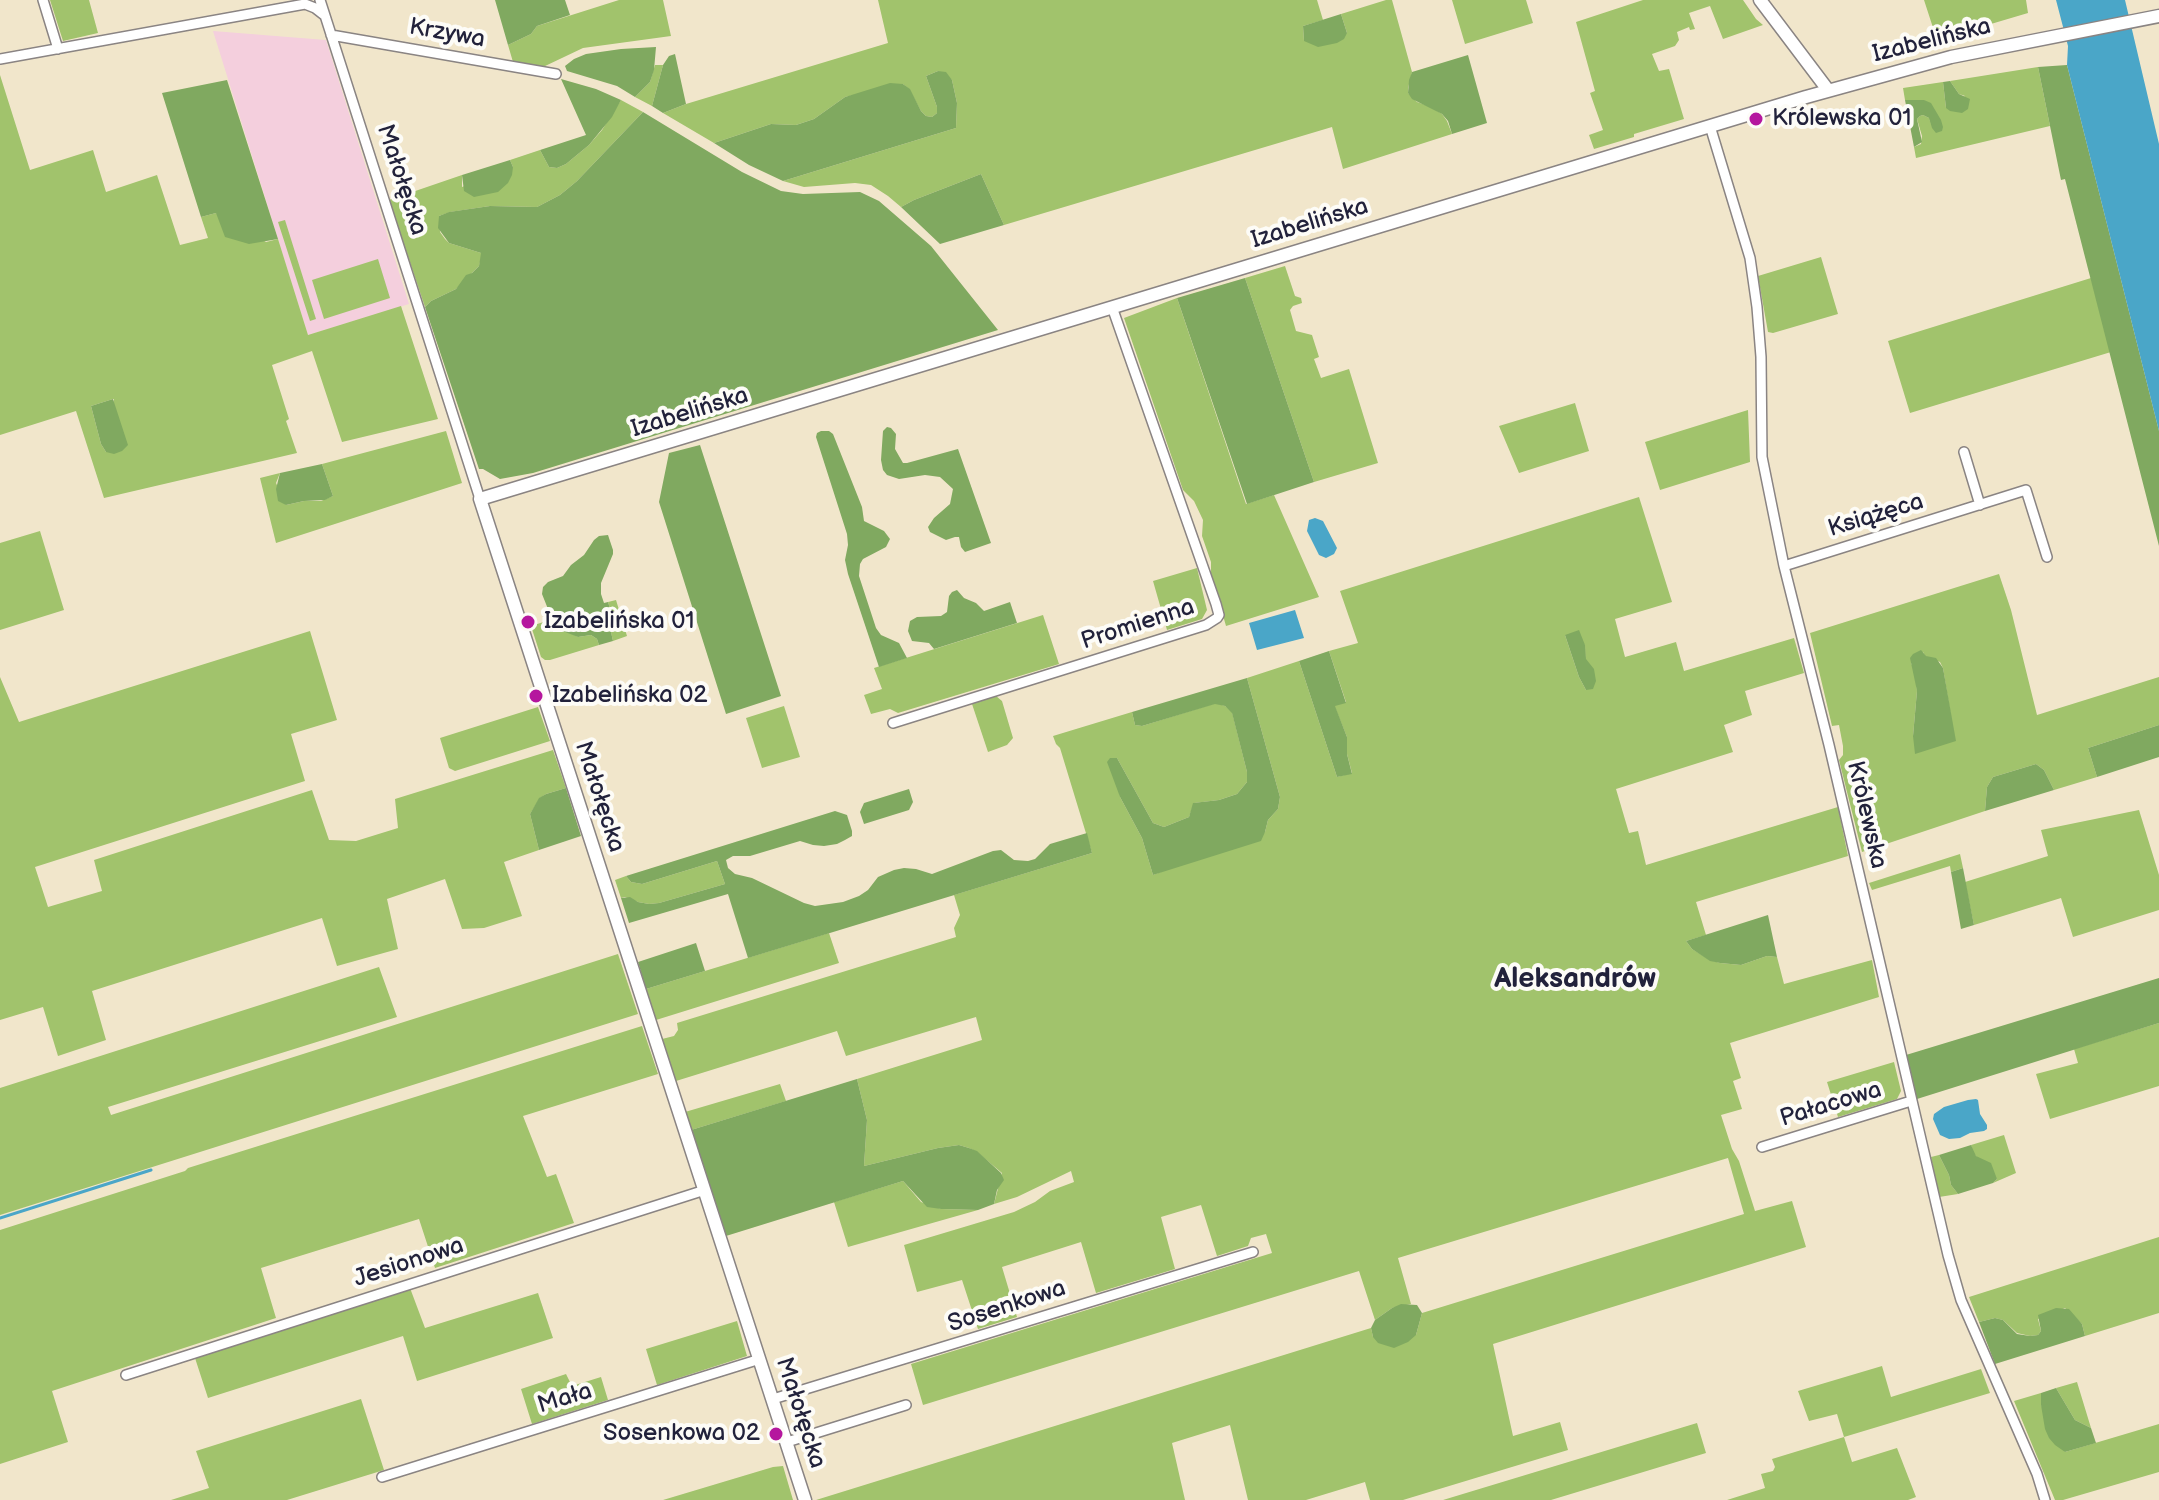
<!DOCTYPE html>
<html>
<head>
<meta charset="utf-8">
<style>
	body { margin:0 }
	canvas { display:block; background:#f1e6cb }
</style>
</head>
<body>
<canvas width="2159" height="1500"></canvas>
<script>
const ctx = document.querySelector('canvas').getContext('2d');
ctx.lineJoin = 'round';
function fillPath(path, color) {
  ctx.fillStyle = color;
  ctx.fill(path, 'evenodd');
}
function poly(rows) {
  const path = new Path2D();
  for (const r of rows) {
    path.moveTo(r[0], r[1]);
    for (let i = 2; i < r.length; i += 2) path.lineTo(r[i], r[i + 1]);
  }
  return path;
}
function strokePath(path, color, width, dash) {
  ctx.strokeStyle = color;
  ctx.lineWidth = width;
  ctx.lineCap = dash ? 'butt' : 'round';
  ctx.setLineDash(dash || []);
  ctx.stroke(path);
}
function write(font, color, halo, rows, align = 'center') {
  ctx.font = font + ' "Balsamiq Sans",sans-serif';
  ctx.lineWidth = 8;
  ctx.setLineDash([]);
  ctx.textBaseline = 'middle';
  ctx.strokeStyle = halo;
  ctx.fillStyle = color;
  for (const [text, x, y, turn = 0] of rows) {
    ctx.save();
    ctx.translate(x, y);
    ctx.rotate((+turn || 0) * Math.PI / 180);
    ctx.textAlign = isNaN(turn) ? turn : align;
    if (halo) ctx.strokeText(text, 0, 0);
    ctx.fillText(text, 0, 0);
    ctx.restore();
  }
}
fillPath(poly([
	[213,31,326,40,409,304,308,335]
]), '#f4cfdd');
fillPath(poly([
	[50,0,89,0,98,33,63,41],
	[619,0,663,0,671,36,583,48,543,67,513,62,508,45,531,34,537,26],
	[878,0,1317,0,1323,20,1303,26,1304,41,1347,33,1341,14,1386,0,1392,0,1412,72,1408,88,1408,93,1417,102,1431,107,1442,114,1447,121,1452,134,1343,169,1332,127,1004,225,981,174,914,200,901,207,888,196,871,185,855,183,804,187,783,181,956,128,957,103,952,80,938,71,926,76,937,107,937,113,932,117,926,116,921,111,909,89,903,84,845,97,814,119,796,125,771,124,714,143,663,113,686,104,888,43],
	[1452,0,1526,0,1533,23,1465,44],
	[1643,0,1743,0,1756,19,1763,25,1723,39,1710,6,1689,13,1695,29,1690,30,1689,27,1677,32,1679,40,1675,46,1652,54,1659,71,1669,69,1684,119,1634,134,1634,137,1594,149,1589,135,1603,130,1590,93,1595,91,1576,22],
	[1924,0,2026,0,2028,13,1937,40],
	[655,65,663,65,652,106,635,97,650,82],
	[2038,67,2050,126,1916,158,1914,147,1921,144,1922,136,1917,119,1920,116,1923,115,1929,118,1932,128,1924,100,1905,100,1903,88,1943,82,1946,108,1965,96,1959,94,1950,81],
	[0,75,30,170,93,150,106,192,157,175,180,245,208,238,201,217,216,213,266,242,278,239,308,335,401,306,438,419,342,442,312,351,272,365,289,419,286,421,297,453,104,498,76,411,0,435],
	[113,399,114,399,106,452,101,444,91,406],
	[621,100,643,112,577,181,560,195,537,207,490,206,450,212,439,216,440,232,445,239,449,243,481,253,481,258,479,266,456,289,431,301,425,307,389,200,462,175,462,187,513,167,510,160,540,150,549,167,557,168,566,164,589,145,602,130],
	[285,220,316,319,310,321,278,222],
	[1821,257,1838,314,1773,333,1768,332,1758,276],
	[378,259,390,298,324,319,312,280],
	[1285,266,1295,296,1301,298,1302,303,1293,306,1290,310,1296,331,1312,335,1319,357,1314,359,1321,378,1349,369,1378,463,1314,482,1245,278],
	[2091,278,2111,352,1910,413,1888,341],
	[1177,298,1246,504,1274,495,1319,597,1226,626,1211,573,1211,562,1202,536,1203,520,1194,501,1183,490,1124,318],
	[1575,403,1589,451,1519,473,1499,426],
	[1748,410,1750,462,1660,490,1645,442],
	[446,431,462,483,276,543,260,478,280,473,276,483,286,505,304,501,321,501,333,496,322,464],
	[1639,497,1672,602,1615,619,1625,657,1676,642,1684,671,1794,638,1804,673,1745,691,1752,715,1724,725,1733,752,1616,789,1629,833,1638,831,1646,865,1838,807,1848,856,1696,902,1706,935,1686,941,1692,949,1710,960,1720,963,1741,965,1767,956,1777,957,1784,984,1872,960,1879,997,1730,1043,1741,1078,1733,1081,1742,1109,1721,1115,1732,1149,1739,1161,1755,1211,1792,1201,1806,1247,1493,1344,1513,1436,1560,1422,1568,1450,1403,1500,1370,1500,1365,1482,1306,1500,1248,1500,1230,1425,1172,1443,1185,1500,816,1500,1371,1328,1373,1337,1416,1335,1422,1313,1744,1214,1728,1158,1398,1258,1411,1304,1392,1308,1375,1320,1359,1271,923,1405,911,1364,1272,1253,1266,1234,1251,1238,1248,1246,1217,1256,1201,1205,1161,1217,1175,1269,1096,1293,1081,1242,1002,1267,1017,1317,978,1329,962,1280,917,1292,904,1245,1014,1212,1035,1202,1050,1191,1074,1182,1071,1171,1017,1197,994,1204,1002,1173,977,1152,969,1148,959,1145,938,1148,864,1166,867,1120,857,1079,982,1040,976,1017,846,1056,837,1031,676,1081,662,1039,674,1036,678,1030,677,1023,956,937,954,928,960,915,954,895,1092,853,1060,748,1056,744,1053,736,1132,712,1135,725,1142,726,1216,703,1225,706,1232,712,1247,772,1247,782,1237,794,1219,800,1194,803,1189,817,1164,827,1153,823,1117,758,1120,797,1142,838,1153,875,1265,832,1268,820,1278,809,1280,797,1247,678,1299,661,1337,777,1352,773,1347,754,1347,737,1334,705,1346,702,1329,651,1358,643,1340,591],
	[1565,635,1585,645,1586,690,1579,677],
	[40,531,64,610,0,630,0,543],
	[1197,568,1207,610,1202,619,1167,630,1153,581],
	[1999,574,2011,610,2037,715,2159,677,2159,725,2088,748,2097,777,2054,790,2044,770,2036,764,1993,777,1987,787,1985,811,1862,852,1839,760,1843,755,1843,746,1839,725,1832,726,1810,633],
	[1923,652,1925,656,1940,662,1943,668,1955,741,1913,736,1917,691,1915,672,1911,663],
	[616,600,627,636,613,641,611,632,612,615,608,602],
	[1043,615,1059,664,898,713,890,709,871,714,864,695,882,689,874,668],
	[553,619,555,624,578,637,591,635,597,639,599,645,550,660,545,660,541,657,531,626],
	[310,631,337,720,291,734,305,781,35,867,48,907,102,891,94,860,312,790,329,840,356,841,398,828,395,799,553,750,566,788,546,794,540,798,530,814,539,850,504,862,522,916,484,928,462,929,445,879,387,899,398,949,337,966,322,918,92,991,106,1040,58,1056,43,1007,0,1020,0,677,19,722],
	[996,696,1002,701,1013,738,1007,745,988,752,972,704],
	[784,706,800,757,762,768,746,718],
	[538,707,550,741,455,771,449,768,440,738],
	[2139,810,2159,875,2159,910,2073,937,2061,898,1974,925,1965,882,2048,856,2041,830],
	[1960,854,1963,868,1951,872,1950,866,1872,890,1869,883],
	[717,861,725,884,659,903,649,904,638,902,625,897,621,898,615,880,626,876,631,882,642,884],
	[829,933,839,963,656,1020,646,989],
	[618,954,638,1014,0,1215,0,1088,379,967,397,1017,108,1107,111,1115],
	[2159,1023,2159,1086,2050,1119,2036,1074,2078,1063,2074,1049],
	[642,1026,658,1074,523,1116,547,1177,556,1174,574,1223,435,1268,419,1219,261,1268,276,1318,52,1391,68,1442,0,1464,0,1230,185,1171,188,1168],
	[1894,1062,1901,1091,1897,1099,1838,1117,1827,1082],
	[780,1084,786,1101,691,1130,685,1112],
	[2004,1135,2016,1173,1993,1183,1997,1179,1973,1153,1971,1145],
	[1939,1155,1949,1175,1951,1185,1958,1194,1939,1197,1931,1157],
	[903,1181,921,1202,941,1209,978,1210,848,1247,834,1202],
	[2159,1237,2159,1313,2085,1336,2082,1324,2065,1308,2038,1319,2041,1331,2038,1335,2030,1336,2017,1333,2003,1320,1995,1318,1979,1322,1969,1297],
	[410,1288,425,1328,538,1293,553,1338,417,1381,403,1336,208,1398,195,1358],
	[737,1321,747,1356,657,1385,646,1349],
	[1882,1366,1891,1397,1981,1369,1990,1393,1844,1437,1852,1462,1897,1448,1916,1497,1908,1500,1727,1500,1765,1488,1761,1474,1773,1471,1775,1467,1772,1459,1844,1437,1837,1414,1809,1421,1798,1391],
	[566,1374,572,1386,601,1377,608,1400,532,1424,521,1389],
	[2077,1382,2091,1428,2075,1420,2056,1388],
	[2041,1393,2041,1405,2065,1452,2159,1424,2159,1472,2063,1500,2055,1500,2014,1401],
	[361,1399,384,1470,287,1500,171,1500,209,1488,196,1451],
	[1697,1423,1706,1453,1551,1500,1443,1500],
	[783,1466,793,1500,663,1500,773,1467]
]), '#a1c36c');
fillPath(poly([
	[495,0,565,0,570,15,537,26,531,34,508,45],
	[1341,14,1347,33,1344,39,1337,43,1318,47,1304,41,1303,26],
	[656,47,654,70,650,82,635,97,617,86,567,71,565,66,574,59,586,54,621,49],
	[675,54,686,104,663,113,652,106,663,65,669,56],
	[1468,55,1487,123,1452,134,1448,121,1442,114,1412,99,1408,93,1409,80,1412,72],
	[2067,65,2159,431,2159,546,2065,179,2061,180,2038,67],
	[938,71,946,72,952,80,957,103,956,128,783,181,749,165,714,143,771,124,796,125,814,119,845,97,890,83,903,84,910,89,921,111,926,116,932,117,937,113,937,107,926,76],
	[561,79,596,89,621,100,612,117,589,145,566,164,557,168,549,167,540,150,586,135],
	[227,80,278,239,249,244,225,237,216,213,201,217,162,93],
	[1950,81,1959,94,1970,99,1968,109,1962,113,1950,111,1946,108,1943,82],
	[1905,100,1924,100,1931,103,1941,120,1943,127,1942,131,1936,133,1932,128,1929,118,1923,115,1920,116,1917,119,1922,142,1914,147],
	[643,112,742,172,781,191,803,194,860,192,879,201,931,246,998,330,533,473,500,479,483,469,479,469,425,307,431,301,456,289,466,275,472,273,479,266,481,253,449,243,438,228,439,216,449,212,490,206,537,207,560,195,577,181],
	[510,160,513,167,512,175,508,183,498,192,474,197,464,191,462,175],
	[981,174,1004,225,940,244,901,207,914,200],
	[1245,278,1314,482,1247,504,1177,298],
	[113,399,128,445,122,451,114,454,106,452,101,444,91,406],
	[887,427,891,428,896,434,895,449,903,463,907,463,958,449,991,543,965,552,961,547,959,537,955,537,946,540,930,532,928,527,934,518,950,504,953,489,940,477,925,475,899,479,887,475,883,470,881,460,883,431],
	[821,431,829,431,833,434,862,507,864,521,884,531,890,539,886,547,863,559,860,564,859,576,876,628,881,635,899,643,907,658,879,667,848,574,845,560,848,545,847,534,816,437,817,433],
	[700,445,781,696,726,714,659,502,669,453],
	[322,464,333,496,325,500,304,501,286,505,278,501,276,489,280,473],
	[608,535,613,550,613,554,601,583,601,594,604,603,608,602,612,615,611,632,613,641,599,645,597,639,591,635,578,637,560,630,554,624,542,594,543,587,548,582,563,576,571,565,584,555,594,540,599,536],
	[957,590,964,598,976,603,984,611,1010,602,1017,623,934,649,929,643,912,641,908,631,910,621,917,617,941,616,947,612,949,596,952,592],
	[1579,630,1585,645,1586,659,1594,669,1596,681,1593,689,1586,690,1579,677,1565,635],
	[1921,650,1926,656,1936,658,1943,668,1956,741,1915,754,1913,736,1917,691,1910,658,1913,654],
	[1329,651,1346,703,1335,706,1347,737,1347,754,1352,774,1337,777,1299,661],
	[1247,678,1280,797,1278,809,1268,820,1265,832,1261,841,1153,875,1142,838,1120,797,1107,762,1110,758,1117,758,1153,823,1164,827,1189,817,1193,803,1219,800,1237,794,1247,782,1247,772,1232,713,1225,706,1215,704,1142,726,1135,725,1132,712],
	[2159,725,2159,757,2097,777,2088,748],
	[2036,764,2044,770,2054,790,1985,811,1987,787,1993,777],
	[566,788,581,836,539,850,530,814,539,798,546,794],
	[909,789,913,802,909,810,864,824,860,812,864,803],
	[835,811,847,815,852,831,852,836,845,840,837,844,824,846,813,845,800,841,750,856,733,856,726,860,728,868,735,874,752,878,804,903,815,906,843,902,859,896,868,890,878,877,894,870,904,868,916,869,932,874,993,851,1001,850,1014,860,1028,861,1035,859,1050,844,1087,833,1092,853,748,958,728,894,629,923,621,898,630,897,638,902,649,904,659,903,725,884,717,861,642,884,631,882,626,876],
	[1963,868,1974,925,1961,929,1951,872],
	[1768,915,1777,957,1767,956,1741,965,1720,963,1710,961,1692,949,1686,941],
	[696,943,705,971,646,989,638,962],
	[2159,978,2159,1023,1917,1099,1906,1055],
	[857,1079,867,1120,864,1166,938,1148,959,1145,969,1148,977,1151,1001,1173,1004,1180,997,1190,994,1204,978,1210,941,1209,927,1207,903,1181,726,1236,691,1130],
	[1971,1145,1976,1156,1991,1163,1997,1179,1993,1183,1958,1194,1951,1185,1949,1175,1939,1155],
	[1401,1304,1417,1305,1422,1313,1416,1335,1408,1342,1394,1348,1378,1343,1373,1337,1371,1328,1375,1320,1392,1308],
	[2056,1308,2069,1309,2082,1324,2085,1336,1995,1364,1979,1322,1995,1318,2003,1320,2017,1334,2030,1336,2038,1335,2041,1331,2038,1315],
	[2056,1388,2075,1420,2091,1428,2096,1443,2065,1452,2055,1445,2049,1438,2045,1429,2041,1405,2041,1393]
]), '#80a960');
fillPath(poly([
	[2056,0,2125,0,2159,144,2159,431,2067,65,2068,46],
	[1315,518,1323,521,1337,548,1334,554,1326,558,1319,555,1307,531,1309,520],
	[1295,610,1304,638,1257,650,1249,623],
	[1976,1099,1978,1100,1980,1114,1987,1125,1987,1129,1984,1131,1970,1133,1960,1138,1949,1139,1940,1135,1933,1119,1934,1114,1944,1107,1968,1100]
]), '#4aa6c8');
strokePath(poly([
	[0,1218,151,1170]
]), '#4aa6c8', 3);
const minor = poly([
	[43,0,58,49],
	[320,0,480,499],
	[331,35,556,74],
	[0,59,305,4,315,8,324,15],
	[1710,126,1750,258,1757,307,1761,357,1762,457,1784,566,1829,745,1948,1255,1961,1300,2037,1474,2045,1500],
	[1964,452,1980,505],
	[1784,566,2026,490,2047,557],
	[893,723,1206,625,1217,618,1219,615,1216,604,1112,307],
	[1762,1147,1911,1101],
	[126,1375,705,1190],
	[773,1399,1253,1252],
	[787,1442,906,1405],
	[382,1477,760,1359]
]);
const tertiary = poly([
	[1760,0,1828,90],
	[805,1500,480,499,1806,97,1951,57,2159,16]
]);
strokePath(minor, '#8a8483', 12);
strokePath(tertiary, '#8a8483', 15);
strokePath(minor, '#fff', 9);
strokePath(tertiary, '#fff', 12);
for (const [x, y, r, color] of [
	[1756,119,8,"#b5179e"],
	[528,622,8,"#b5179e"],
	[536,696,8,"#b5179e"],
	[776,1434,8,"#b5179e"]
]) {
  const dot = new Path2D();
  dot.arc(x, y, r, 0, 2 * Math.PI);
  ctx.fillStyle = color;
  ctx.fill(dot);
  strokePath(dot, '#fdfcf7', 3);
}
write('24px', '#22223b', '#fdfcf7', [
	["Krzywa",447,34,10],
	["Izabelińska",1932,41,-14],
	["Małołęcka",401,180,72],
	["Izabelińska",1310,224,-17],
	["Izabelińska",690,413,-17],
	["Książęca",1876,516,-17],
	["Promienna",1138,625,-18],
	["Małołęcka",599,797,72],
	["Królewska",1866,815,77],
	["Pałacowa",1831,1105,-17],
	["Jesionowa",409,1263,-18],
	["Sosenkowa",1007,1307,-18],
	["Mała",565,1399,-17],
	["Małołęcka",800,1413,72]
]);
write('24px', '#22223b', '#fdfcf7', [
	["Królewska 01",1772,119],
	["Izabelińska 01",544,622],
	["Izabelińska 02",552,696],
	["Sosenkowa 02",760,1434,"right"]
], 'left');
write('bold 28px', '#22223b', '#fdfcf7', [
	["Aleksandrów",1575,980]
]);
</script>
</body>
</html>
